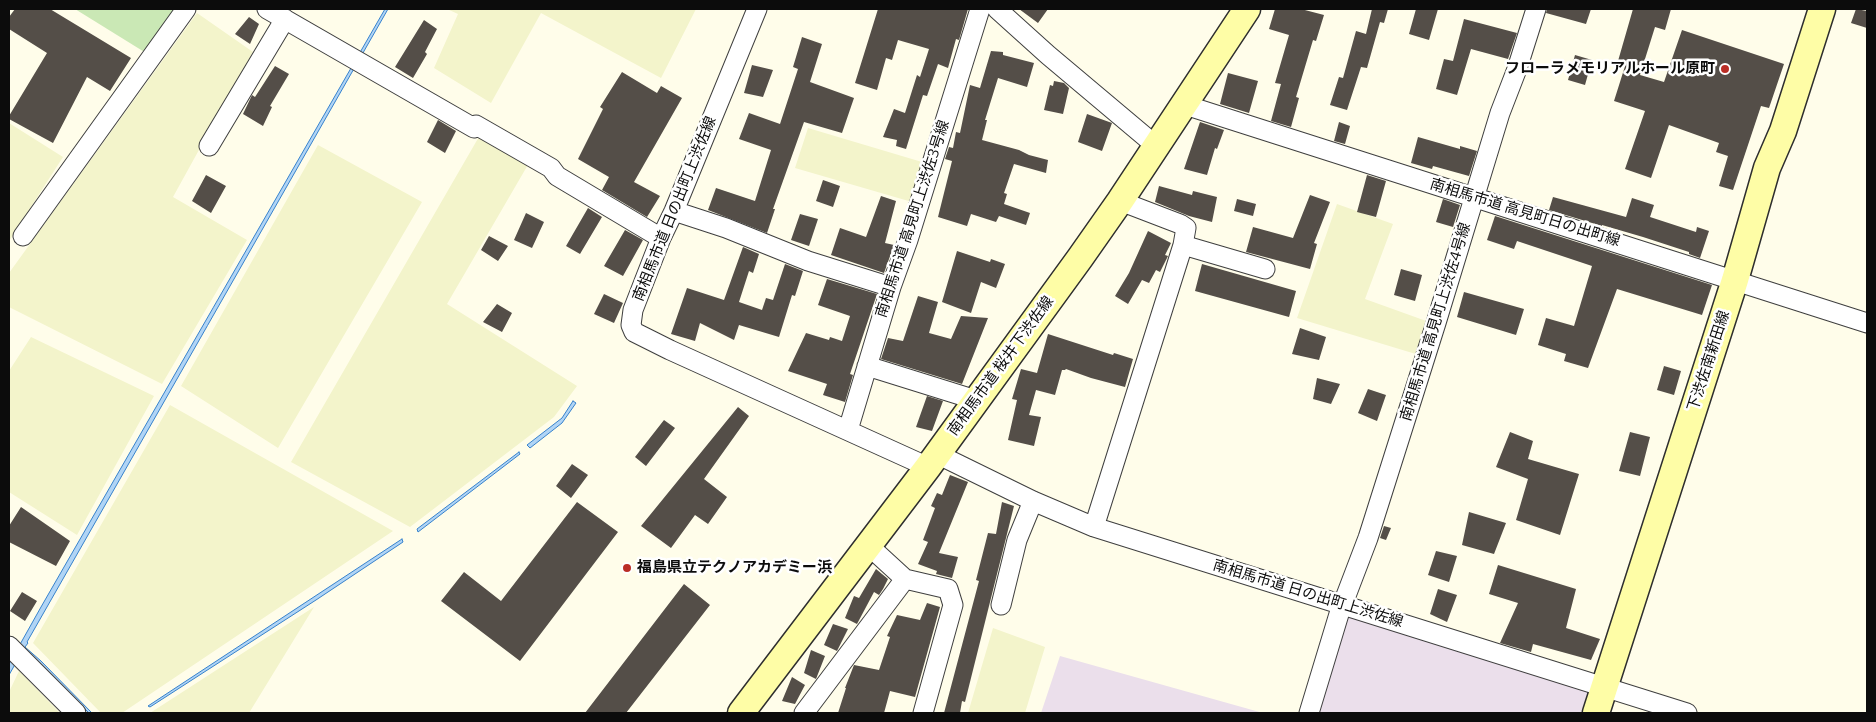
<!DOCTYPE html>
<html>
<head>
<meta charset="utf-8">
<style>
	body { margin:0 }
	#map { position:relative; width:1876px; height:722px; overflow:hidden; background:#fffdea; font-family:Bitter,serif }
	canvas { display:block }
	.frame { position:absolute; inset:0; border:10px solid #0c0c0c; pointer-events:none }
</style>
</head>
<body>
<div id="map">
<canvas width="1876" height="722"></canvas>
<div class="frame"></div>
</div>
<script>
const ctx = document.querySelector('canvas').getContext('2d');
ctx.lineJoin = 'round';
function fillPath(path, color) {
  ctx.fillStyle = color;
  ctx.fill(path, 'evenodd');
}
function poly(rows) {
  const path = new Path2D();
  for (const r of rows) {
    path.moveTo(r[0], r[1]);
    for (let i = 2; i < r.length; i += 2) path.lineTo(r[i], r[i + 1]);
  }
  return path;
}
function strokePath(path, color, width, dash) {
  ctx.strokeStyle = color;
  ctx.lineWidth = width;
  ctx.lineCap = dash ? 'butt' : 'round';
  ctx.setLineDash(dash || []);
  ctx.stroke(path);
}
function write(font, color, halo, rows, align = 'center') {
  ctx.font = font + ' Bitter,"Noto Sans JP",serif';
  ctx.lineWidth = 5;
  ctx.setLineDash([]);
  ctx.textBaseline = 'middle';
  ctx.strokeStyle = halo;
  ctx.fillStyle = color;
  for (const [text, x, y, turn = 0] of rows) {
    ctx.save();
    ctx.translate(x, y);
    ctx.rotate((+turn || 0) * Math.PI / 180);
    ctx.textAlign = isNaN(turn) ? turn : align;
    if (halo) ctx.strokeText(text, 0, 0);
    ctx.fillText(text, 0, 0);
    ctx.restore();
  }
}
fillPath(poly([
	[1346,613,1589,687,1581,713,1315,713],
	[1060,656,1263,713,1041,713]
]), '#ebdfeb');
fillPath(poly([
	[447,9,696,9,661,78,541,13,491,103,434,68,458,14],
	[197,13,253,52,173,197,247,240,162,384,9,307,9,273],
	[9,123,63,157,9,241],
	[808,128,922,162,912,202,795,168],
	[480,135,529,163,447,304,577,386,554,417,410,527,291,462],
	[318,145,422,202,278,448,181,386],
	[1337,204,1393,224,1365,299,1429,322,1419,355,1297,318],
	[31,337,154,396,77,535,9,492,9,371],
	[170,405,393,531,122,713,101,713,33,643],
	[314,607,249,713,150,713],
	[993,628,1045,647,1025,713,968,713],
	[19,671,60,713,9,713,9,692]
]), '#f3f4cb');
fillPath(poly([
	[75,9,177,9,146,53]
]), '#cae8b5');
const water = poly([
	[385,9,388,9,27,642,28,643,25,647,41,661,92,713,89,713,49,674,22,652,9,675,9,664,41,607,385,9],
	[573,401,576,403,562,423,530,448,527,445,562,418,573,401],
	[519,452,520,454,418,532,417,529,519,452],
	[402,539,403,542,316,600,150,707,148,706,402,539]
]);
fillPath(water, '#b0d4f5');
strokePath(water, '#3782cc', 1);
fillPath(poly([
	[15,9,50,9,131,58,110,91,87,77,53,143,9,119,9,116,47,53,9,29,9,17],
	[878,9,968,9,959,40,956,39,948,68,938,64,927,96,923,95,906,149,896,146,897,140,883,137,894,109,905,113,917,75,920,77,929,49,898,40,892,60,886,58,877,90,855,83],
	[1019,9,1048,9,1038,23],
	[1275,9,1301,9,1324,15,1316,41,1313,40,1296,97,1299,98,1291,127,1271,121,1281,84,1275,83,1289,35,1269,29],
	[1372,9,1388,9,1384,23,1380,22,1367,68,1361,67,1347,110,1330,105,1339,77,1343,78,1356,31,1366,34],
	[1416,9,1438,9,1429,40,1409,34],
	[1547,9,1591,9,1586,24,1546,13],
	[1633,9,1671,9,1665,30,1655,27,1640,75,1664,82,1682,30,1784,64,1769,108,1761,106,1733,190,1719,186,1728,156,1716,152,1719,143,1669,125,1651,178,1625,169,1645,111,1614,101,1626,63,1618,61],
	[1856,9,1867,11,1867,28,1851,23],
	[249,17,259,24,250,44,235,34],
	[1464,19,1517,33,1508,59,1471,49,1457,95,1436,89,1444,59,1453,61],
	[424,20,437,29,425,52,427,54,413,78,395,67],
	[802,37,822,44,810,82,854,98,842,133,804,122,773,209,775,209,767,233,708,210,716,188,755,201,771,150,739,139,749,113,780,124,798,69,793,67],
	[991,51,1003,52,1003,55,1034,63,1027,87,998,78,985,120,987,120,982,140,1019,150,1029,155,1048,160,1046,173,1014,164,1004,193,1007,194,1004,204,1030,213,1026,225,999,216,996,222,971,214,967,226,938,217,952,161,945,159,949,147,953,148,956,132,960,133,970,85,980,88],
	[1575,55,1592,60,1585,85,1568,80],
	[752,65,773,70,763,97,744,93],
	[275,66,289,74,270,106,272,107,263,126,243,114,252,95,255,97],
	[622,72,657,93,661,86,682,98,634,182,660,196,647,217,602,190,609,177,578,159,603,109,600,107],
	[1228,73,1258,81,1249,113,1220,104],
	[1054,81,1064,83,1069,88,1063,114,1044,110,1050,85,1053,86],
	[1087,114,1112,123,1102,151,1078,142],
	[438,120,456,131,445,153,427,142],
	[1200,122,1224,130,1217,149,1215,148,1207,175,1184,169],
	[1339,122,1350,126,1345,144,1334,141],
	[1418,137,1460,149,1460,146,1477,151,1469,176,1433,166,1432,169,1411,163],
	[206,175,226,186,211,213,192,201],
	[1367,175,1386,181,1376,217,1357,212],
	[823,180,840,186,833,207,816,201],
	[1159,186,1192,195,1193,191,1217,197,1212,222,1189,216,1155,202],
	[1310,195,1330,202,1314,243,1317,244,1310,269,1246,252,1253,227,1293,238],
	[881,196,896,201,885,243,894,245,884,273,831,255,840,228,866,237],
	[1553,197,1626,217,1632,198,1654,205,1650,217,1696,232,1697,227,1709,231,1700,258,1689,254,1689,252,1643,237,1602,225,1602,226,1549,210],
	[1237,199,1256,204,1253,216,1234,211],
	[1443,199,1460,205,1453,227,1436,222],
	[588,208,602,217,580,254,566,246],
	[526,213,544,222,532,248,514,240],
	[800,214,818,219,809,246,791,240],
	[1495,216,1712,285,1702,315,1617,289,1588,368,1564,361,1566,354,1538,345,1546,318,1574,326,1592,266,1517,241,1514,249,1487,240],
	[625,230,643,240,623,276,604,266],
	[1148,231,1171,243,1165,255,1168,256,1160,272,1156,270,1149,283,1142,280,1128,304,1115,296,1129,273],
	[489,236,508,246,498,261,481,250],
	[743,247,759,254,753,273,749,271,739,302,762,310,766,298,773,300,785,264,803,271,795,296,792,295,779,337,739,325,734,340,700,323,695,341,671,334,687,288,724,300],
	[957,251,990,262,991,259,1005,264,996,288,981,282,971,313,942,302],
	[1202,264,1296,291,1289,317,1195,291],
	[1401,269,1422,275,1415,301,1394,295],
	[827,279,877,294,850,374,853,375,845,402,823,395,827,384,788,371,806,333,829,340,830,337,842,341,850,316,818,305],
	[1464,292,1524,309,1516,335,1457,317],
	[604,294,623,303,614,323,594,314],
	[918,296,938,302,929,333,951,339,961,316,988,318,962,384,881,359,888,338,903,341],
	[497,304,512,313,502,332,483,322],
	[1300,328,1326,337,1319,360,1292,354],
	[1048,334,1113,355,1114,353,1133,359,1125,387,1091,378,1066,369,1065,370,1062,370,1055,395,1036,390,1029,415,1041,417,1034,446,1008,440,1017,400,1012,399,1021,369,1037,373],
	[1664,366,1681,371,1674,395,1657,390],
	[1317,378,1340,384,1331,404,1313,399],
	[1368,389,1386,395,1377,421,1358,413],
	[927,396,943,401,932,431,916,427],
	[738,407,749,416,704,479,727,497,708,524,695,515,671,548,641,526],
	[664,420,675,428,646,466,635,457],
	[1510,432,1533,441,1528,459,1579,474,1560,535,1516,520,1528,479,1496,467],
	[1630,432,1650,437,1640,476,1619,471],
	[572,464,588,475,571,498,556,486],
	[950,475,968,482,939,553,958,557,952,578,936,574,937,571,918,564,928,542,923,540,935,508,931,506,937,493,942,495],
	[577,502,618,532,520,661,441,601,464,572,501,601],
	[1002,502,1014,506,965,702,962,701,960,713,944,713,979,581,976,580,988,533,996,534],
	[21,507,70,541,56,566,9,542,9,526],
	[1469,512,1506,523,1494,554,1462,545],
	[1384,526,1391,528,1386,540,1380,538],
	[1436,551,1457,556,1449,582,1428,575],
	[1498,565,1576,589,1566,628,1600,639,1591,660,1533,644,1531,652,1500,643,1518,603,1489,594],
	[876,569,888,579,883,589,879,595,874,592,857,624,845,618,854,596,859,598],
	[684,584,710,605,626,713,585,713],
	[1438,589,1457,595,1447,622,1430,614],
	[22,592,37,601,25,621,10,611],
	[927,603,940,607,915,697,890,691,884,713,838,713,846,688,845,688,854,665,879,670,890,637,887,636,897,615,920,620],
	[833,624,848,629,837,651,824,645],
	[811,650,825,656,816,679,804,673],
	[792,677,805,685,795,704,782,701]
]), '#544e48');
const street = poly([
	[267,9,474,128,476,125,551,168,557,176,661,238],
	[757,9,674,211,661,238,633,310,631,325,634,332,670,350,928,467],
	[997,9,1048,55,1155,145],
	[1182,104,1867,323],
	[209,146,285,19],
	[674,211,726,228,808,261,891,287],
	[23,236,186,9],
	[1183,245,1265,269],
	[867,366,976,400],
	[848,430,891,287,908,240,980,9],
	[937,454,1033,501,1094,527,1687,713],
	[1094,527,1183,245,1186,228,1180,224,1120,201],
	[869,546,905,579,948,589,953,605,923,713],
	[1001,605,1017,540,1033,501],
	[9,646,76,713],
	[804,713,905,579],
	[1309,713,1339,614,1368,538,1436,323,1500,113,1517,69,1536,9]
]);
const secondary = poly([
	[741,713,928,467,1080,258,1120,201,1247,9],
	[1596,713,1735,280,1767,168,1783,131,1822,9]
]);
strokePath(street, '#3f3f3f', 21);
strokePath(secondary, '#2e2e2e', 29);
strokePath(street, '#fff', 19);
strokePath(secondary, '#fefda6', 26);
for (const [x, y, r, color] of [
	[1725,69,5,"#ba2d25"],
	[627,568,5,"#ba2d25"]
]) {
  const dot = new Path2D();
  dot.arc(x, y, r, 0, 2 * Math.PI);
  ctx.fillStyle = color;
  ctx.fill(dot);
  strokePath(dot, '#fff', 2);
}
write('bold 15px', '#0c0c0c', '#fff', [
	["フローラメモリアルホール原町",1715,69],
	["福島県立テクノアカデミー浜",637,568,"left"]
], 'right');
write('15px', '#0c0c0c', '#fff', [
	["南相馬市道 日の出町上渋佐線",675,209,-68],
	["南相馬市道 高見町日の出町線",1525,213,17],
	["南相馬市道 高見町上渋佐3号線",913,219,-72],
	["南相馬市道 高見町上渋佐4号線",1436,322,-73],
	["下渋佐南新田線",1709,361,-72],
	["南相馬市道 桜井下渋佐線",1001,366,-54],
	["南相馬市道 日の出町上渋佐線",1308,594,17]
]);
</script>
</body>
</html>
